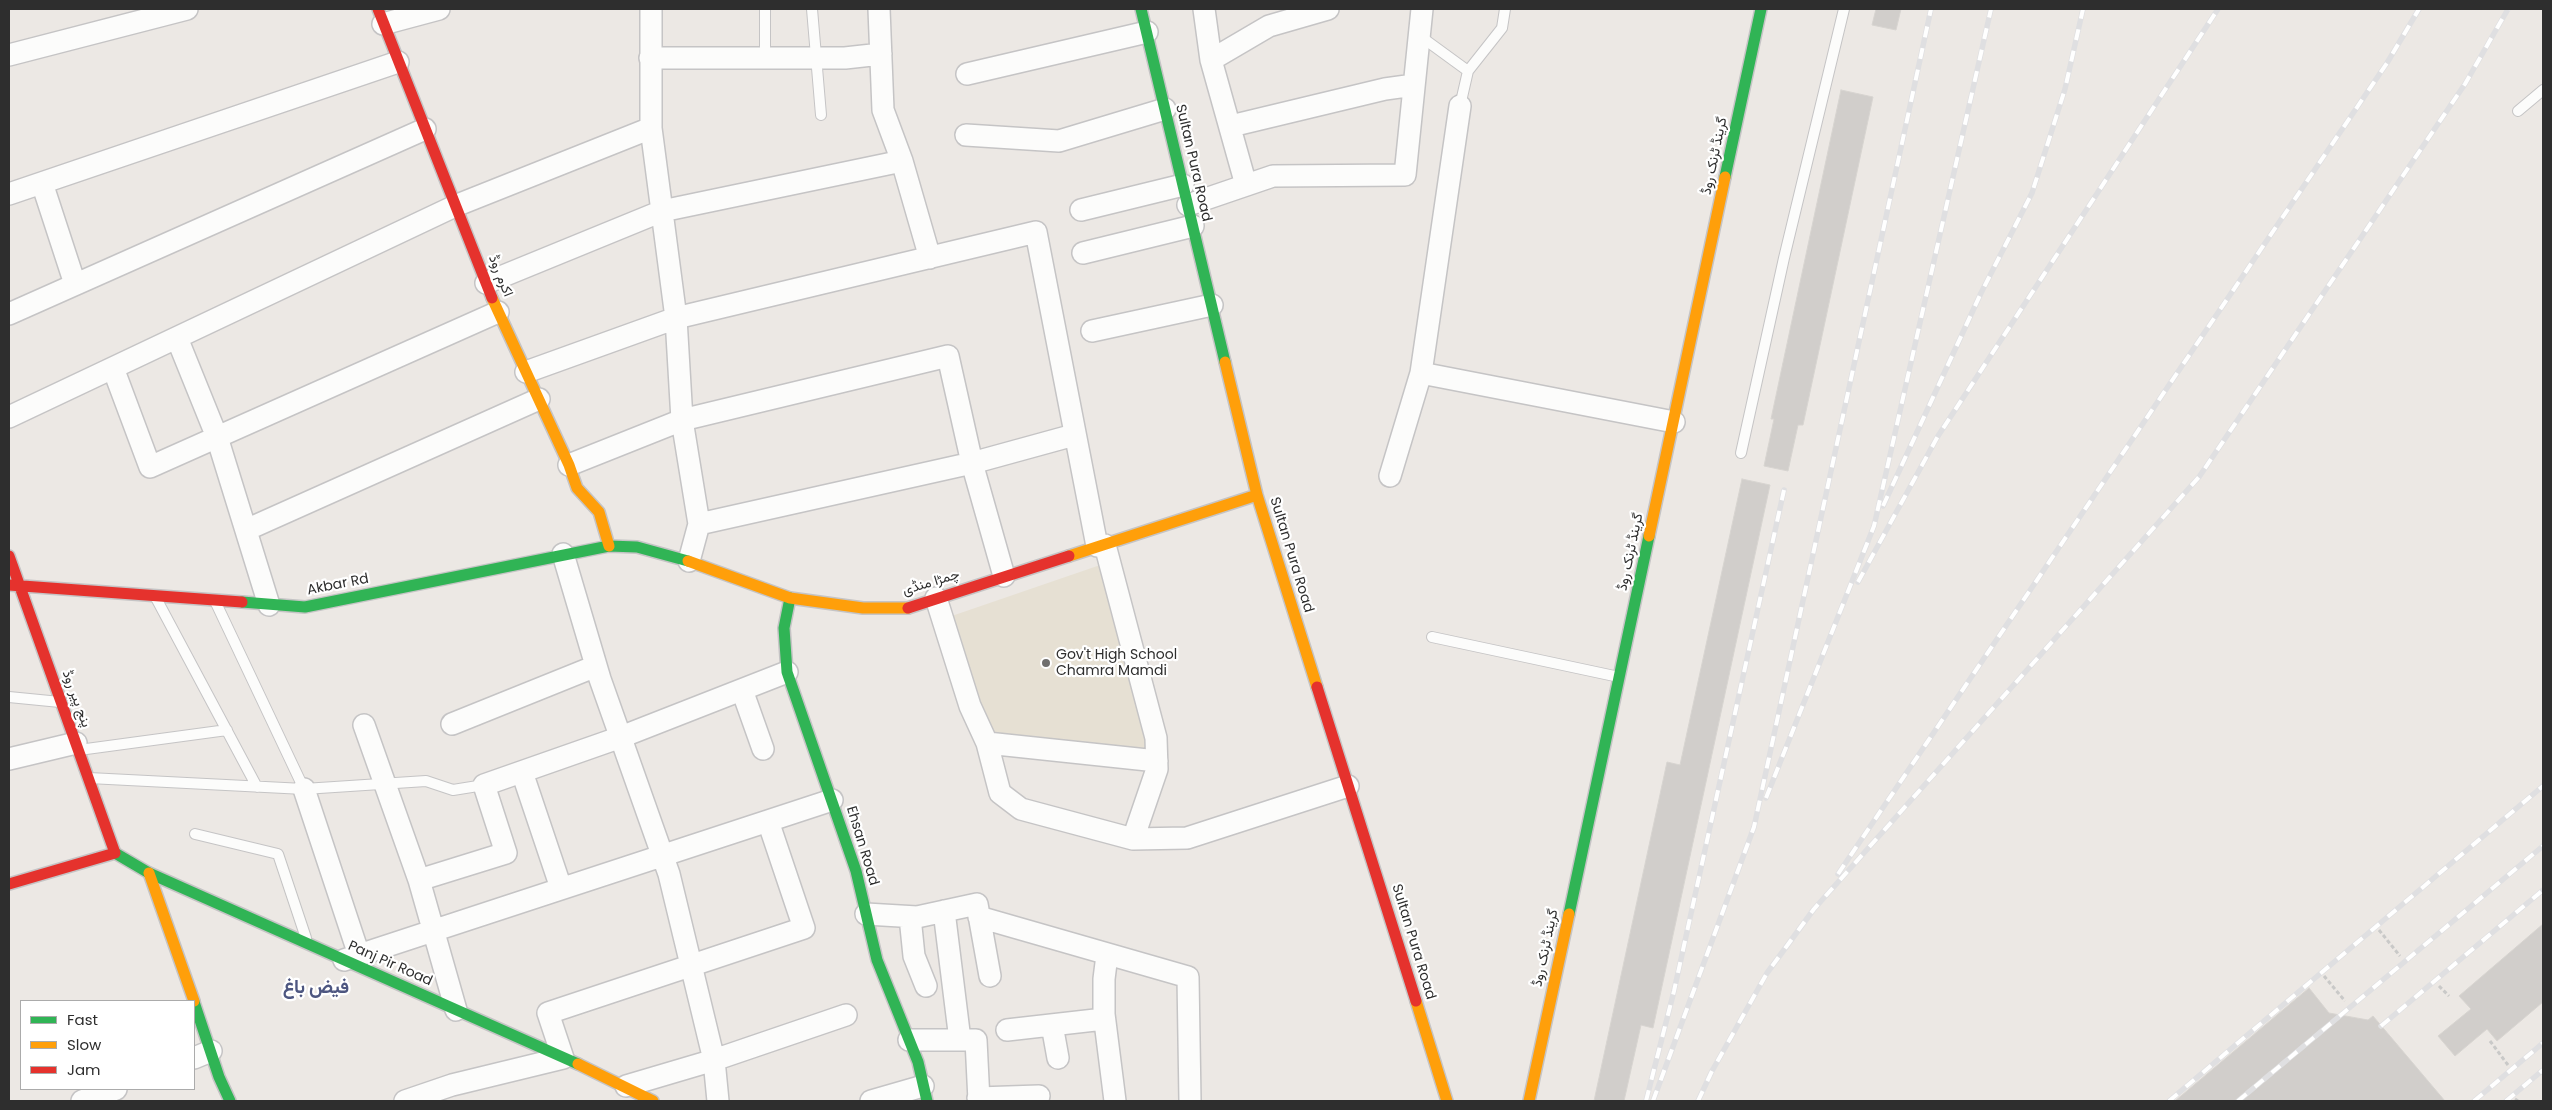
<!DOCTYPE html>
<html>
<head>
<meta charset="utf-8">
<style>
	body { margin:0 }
	#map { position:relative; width:2552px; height:1110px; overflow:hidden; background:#ece8e4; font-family:Poppins,sans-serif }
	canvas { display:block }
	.frame { position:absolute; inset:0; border:10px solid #2e2e2e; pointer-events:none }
	.legend { position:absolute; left:20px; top:1000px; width:175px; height:90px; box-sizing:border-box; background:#fff; border:1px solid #ababab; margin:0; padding:6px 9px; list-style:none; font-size:15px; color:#2e2e2e }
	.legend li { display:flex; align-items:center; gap:10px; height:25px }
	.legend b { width:25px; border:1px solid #ababab }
</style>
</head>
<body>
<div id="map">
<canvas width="2552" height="1110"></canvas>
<div class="frame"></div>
<ul class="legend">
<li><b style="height:6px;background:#30b455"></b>Fast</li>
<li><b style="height:6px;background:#ff9f0a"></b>Slow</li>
<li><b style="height:6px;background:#e5322d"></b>Jam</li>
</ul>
</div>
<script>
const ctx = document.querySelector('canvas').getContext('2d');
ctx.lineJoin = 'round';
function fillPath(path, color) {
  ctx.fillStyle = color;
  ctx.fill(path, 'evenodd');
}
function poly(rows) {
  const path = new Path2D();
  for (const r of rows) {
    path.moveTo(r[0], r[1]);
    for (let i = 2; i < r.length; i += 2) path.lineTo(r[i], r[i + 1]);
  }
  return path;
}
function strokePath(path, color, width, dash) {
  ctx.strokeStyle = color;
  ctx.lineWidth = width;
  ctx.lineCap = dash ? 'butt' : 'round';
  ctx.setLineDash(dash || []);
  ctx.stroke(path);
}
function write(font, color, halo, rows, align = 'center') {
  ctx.font = font + ' Poppins,Vazirmatn,sans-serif';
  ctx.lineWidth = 4.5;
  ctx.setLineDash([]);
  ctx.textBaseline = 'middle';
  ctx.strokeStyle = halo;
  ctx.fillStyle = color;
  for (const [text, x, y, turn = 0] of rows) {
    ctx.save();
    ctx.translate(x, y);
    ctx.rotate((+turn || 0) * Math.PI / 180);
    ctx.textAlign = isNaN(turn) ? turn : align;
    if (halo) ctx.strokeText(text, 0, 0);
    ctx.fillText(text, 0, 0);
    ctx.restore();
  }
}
fillPath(poly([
	[1109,562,1157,761,987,743,943,619]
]), '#e6e0d3');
const building = poly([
	[1876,9,1901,9,1896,30,1872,25,1876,9],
	[1841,90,1873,97,1803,425,1798,425,1788,471,1764,466,1774,419,1771,419,1841,90],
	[1742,479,1770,485,1653,1028,1641,1025,1624,1101,1594,1101,1667,762,1680,765,1742,479],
	[2543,924,2543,1002,2497,1041,2487,1029,2455,1056,2438,1036,2471,1009,2459,996,2543,924],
	[2309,988,2329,1013,2368,1020,2373,1016,2445,1101,2175,1101,2309,988]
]);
fillPath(building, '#d1cecb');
strokePath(building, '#d7d4d0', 1);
const lane = poly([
	[812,9,821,115],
	[1420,36,1468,71,1460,106],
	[765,57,765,9],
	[1468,71,1502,28,1505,9],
	[2518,111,2543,90],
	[1741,453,1784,258,1844,9],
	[156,598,257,787],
	[216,603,304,789],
	[1432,637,1619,677],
	[9,697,60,702],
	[79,750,227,730],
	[89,778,304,789,426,781,453,790,484,785],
	[195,834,278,854,306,938]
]);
const street = poly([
	[651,9,651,128,676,318,682,420,699,524,689,561],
	[879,9,883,110,902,161,930,258],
	[1204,9,1211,60,1246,185],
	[383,24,439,9],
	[9,55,187,9],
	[650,58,845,58,881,54],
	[1211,60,1269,26,1328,9],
	[967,74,1147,32],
	[1231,126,1385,89,1414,85],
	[966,135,1059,141,1165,109],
	[42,183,75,284],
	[9,194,398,62],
	[1188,205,1273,176,1405,175,1422,9],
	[1081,210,1183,185],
	[1083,253,1193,226],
	[486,283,662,211,902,161],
	[9,314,425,129],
	[1092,331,1212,305],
	[177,338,217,437,269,605],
	[113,368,150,467,498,312],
	[526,372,676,318,1036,232,1097,546],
	[1421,373,1674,422],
	[9,417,455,206,651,128],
	[569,465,682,420,948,356,972,463,1004,576],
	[1390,476,1421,373,1460,106],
	[699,524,972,463,1074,435],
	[246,530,539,399],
	[1105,545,1156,738,1157,769,1133,839],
	[563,554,600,679,669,874,714,1060,718,1101],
	[936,598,970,706,987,743,1000,793,1021,809,1133,839,1187,838,1348,786],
	[742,690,763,749],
	[452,724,596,666],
	[364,725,419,880],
	[987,743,1157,761],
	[9,759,76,743],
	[522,772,561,888],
	[304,789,359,955],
	[944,911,960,1040],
	[866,914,917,917,977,904,990,976],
	[910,917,914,956,926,986],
	[979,917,1188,977,1190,1101],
	[1107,955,1104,979,1104,1014,1115,1101],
	[344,960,832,800],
	[456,1010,419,880,506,853,484,785,621,737,787,672],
	[1052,1025,1058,1058],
	[1007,1030,1104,1019],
	[909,1040,976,1040,979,1101],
	[194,1058,211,1051],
	[626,1086,714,1060,846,1015],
	[978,1098,1039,1096],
	[82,1101,116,1089],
	[405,1101,452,1085,563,1058,548,1013,804,928,768,821],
	[871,1101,923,1086]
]);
const fast = poly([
	[1141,9,1225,362],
	[1725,177,1761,9],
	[790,598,784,628,787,672,856,871,877,960,918,1062,927,1101],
	[242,602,305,607,609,546,637,547,688,561],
	[115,853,149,873,578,1064],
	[1569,914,1649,536],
	[194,1002,219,1077,230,1101]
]);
const slow = poly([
	[492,298,569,465,577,488,599,512,609,546],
	[1225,362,1257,495,1317,687],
	[1649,536,1725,177],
	[1069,556,1257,495],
	[688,561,790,598,863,608,908,608],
	[149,873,194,1001],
	[1416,1001,1447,1101],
	[578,1064,653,1101],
	[1529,1101,1569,914]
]);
const jam = poly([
	[378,9,492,298],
	[9,556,115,853],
	[9,585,242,602],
	[908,608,1069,556],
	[1317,687,1416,1001],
	[9,884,115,853]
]);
strokePath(lane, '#c5c4c5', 12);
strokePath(street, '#c5c4c5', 24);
strokePath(fast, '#c5c4c5', 14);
strokePath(slow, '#c5c4c5', 14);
strokePath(jam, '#c5c4c5', 14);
strokePath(poly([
	[2379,930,2400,956],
	[2324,976,2345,1001],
	[2439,986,2449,996],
	[2490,1041,2508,1065],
	[2515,1099,2518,1101]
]), '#c9c9c8', 3, [4, 2.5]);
strokePath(lane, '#fcfcfb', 10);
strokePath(street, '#fcfcfb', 21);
strokePath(fast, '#30b455', 11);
strokePath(slow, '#ff9f0a', 11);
strokePath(jam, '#e5322d', 11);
const rail = poly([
	[1883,506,1981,293,2032,193,2065,89,2083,9],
	[1858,582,1938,436,2218,9],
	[1766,798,1874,526,1991,9],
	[1838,874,2387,63,2419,9],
	[2381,1026,2543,890],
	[1646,1101,1674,991,1784,490],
	[1653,1101,1754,827,1931,9],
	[1698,1101,1712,1071,1767,973,1814,909,2199,477,2465,84,2508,9],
	[2169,1101,2543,786],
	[2238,1101,2543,846],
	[2474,1101,2543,1043],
	[2506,1101,2543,1070]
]);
strokePath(rail, '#dfdfe1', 5.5);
strokePath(rail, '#fff', 4, [11]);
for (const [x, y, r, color] of [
	[1046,663,5,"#706f6e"]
]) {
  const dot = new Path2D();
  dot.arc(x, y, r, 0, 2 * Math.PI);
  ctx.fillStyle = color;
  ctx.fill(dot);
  strokePath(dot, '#fff', 2);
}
write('14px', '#2e2e2e', '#fff', [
	["گرینڈ ٹرنک روڈ",1715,156,-78],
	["Sultan Pura Road",1193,163,77],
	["اکرم روڈ",500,276,68],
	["گرینڈ ٹرنک روڈ",1631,552,-78],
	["Sultan Pura Road",1291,555,73],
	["چمڑا منڈی",931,583,-17],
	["Akbar Rd",338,585,-11],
	["پنج پیر روڈ",76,699,70],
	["Ehsan Road",862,846,73],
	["Sultan Pura Road",1413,942,73],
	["گرینڈ ٹرنک روڈ",1546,948,-78],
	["Panj Pir Road",390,964,24]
]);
write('14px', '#2e2e2e', '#fff', [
	["Gov't High School",1056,655],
	["Chamra Mamdi",1056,671]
], 'left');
write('bold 19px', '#4d5680', '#fff', [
	["فیض باغ",316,988]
]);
</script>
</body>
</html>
